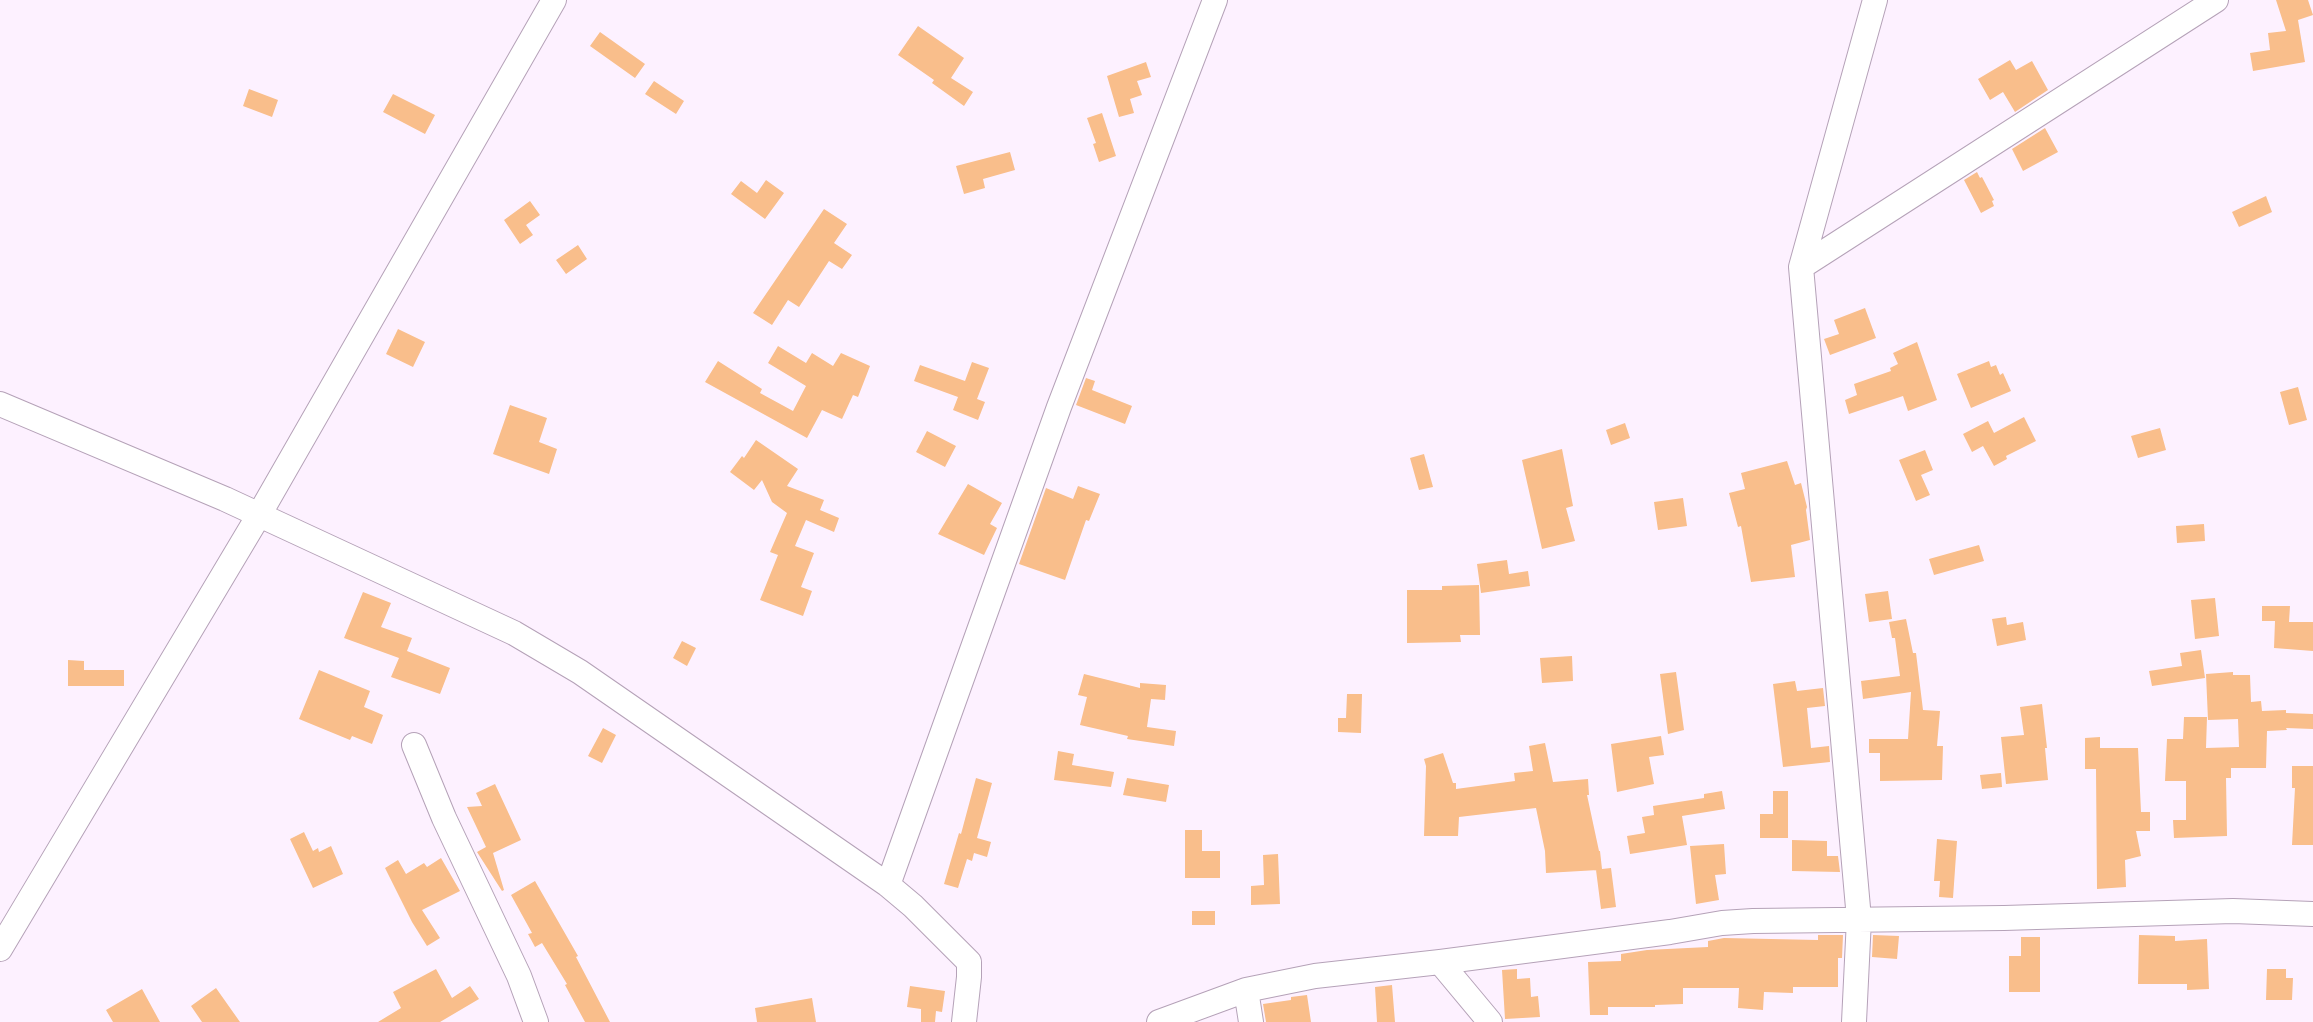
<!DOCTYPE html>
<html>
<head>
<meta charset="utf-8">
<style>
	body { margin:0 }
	canvas { display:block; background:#fdf1ff }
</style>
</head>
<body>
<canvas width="2313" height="1022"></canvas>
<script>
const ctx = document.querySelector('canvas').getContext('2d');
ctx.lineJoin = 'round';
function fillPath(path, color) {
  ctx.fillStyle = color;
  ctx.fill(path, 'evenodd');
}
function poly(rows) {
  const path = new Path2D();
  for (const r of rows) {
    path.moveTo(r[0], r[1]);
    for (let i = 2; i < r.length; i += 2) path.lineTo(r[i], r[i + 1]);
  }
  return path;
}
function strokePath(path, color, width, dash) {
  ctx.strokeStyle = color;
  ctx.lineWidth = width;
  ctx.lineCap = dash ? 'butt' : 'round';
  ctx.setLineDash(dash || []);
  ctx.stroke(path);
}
fillPath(poly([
	[2276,0,2308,0,2313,15,2298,20,2305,62,2253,71,2250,53,2270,50,2268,33,2286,31],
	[918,26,964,58,951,78,973,92,964,106,932,83,934,80,898,55],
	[600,32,645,64,635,78,590,46],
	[2010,60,2016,70,2032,61,2048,90,2015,112,2003,92,1990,100,1978,79],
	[1146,62,1151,77,1137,81,1142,95,1130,99,1134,113,1119,117,1107,76],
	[654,81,684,101,676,114,645,94],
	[249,89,278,100,272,117,243,106],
	[393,94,435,115,425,134,383,112],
	[1102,113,1116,156,1099,162,1093,144,1096,143,1087,118],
	[2045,128,2058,152,2023,171,2012,149],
	[1010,152,1015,170,983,179,985,188,964,194,956,166],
	[1977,172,1980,178,1982,177,1994,200,1992,201,1994,206,1981,213,1964,180],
	[766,180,784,193,765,219,731,194,741,181,757,193],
	[2266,196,2272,212,2239,227,2232,212],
	[530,201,540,215,526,225,533,235,520,244,504,220],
	[824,209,847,224,834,243,852,255,842,269,829,261,799,307,788,300,772,325,753,313],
	[578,245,587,259,566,274,556,260],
	[1865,308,1876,338,1830,355,1824,339,1839,334,1834,320],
	[398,329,425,342,413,367,386,354],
	[1917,342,1937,400,1908,411,1903,396,1849,414,1845,400,1857,395,1854,384,1891,371,1890,368,1898,364,1893,353],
	[778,346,806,363,812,353,833,366,841,353,870,366,858,397,853,395,842,419,822,410,807,438,705,382,718,361,762,389,760,393,793,411,806,386,768,363],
	[1989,361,1991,367,1996,365,2000,375,2003,373,2011,391,1971,408,1957,374],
	[972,362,989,368,977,399,985,402,978,420,953,410,958,397,914,381,920,365,965,381],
	[1086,378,1095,381,1092,390,1132,406,1125,424,1076,405],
	[2298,387,2307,420,2289,425,2280,392],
	[510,405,547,418,539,442,557,449,549,474,493,454],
	[2024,417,2036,441,2006,456,2007,459,1994,466,1983,446,1972,452,1963,434,1988,421,1994,433],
	[1625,423,1630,438,1611,445,1606,430],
	[2160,428,2166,450,2138,458,2131,436],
	[927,431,956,446,945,467,916,452],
	[756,440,798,469,787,486,824,500,820,510,839,518,834,532,806,520,795,546,814,553,801,587,812,591,803,616,760,600,778,555,770,552,787,513,772,502,762,480,754,490,730,472,742,456,744,458],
	[1562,449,1573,506,1566,508,1575,541,1542,549,1522,460],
	[1925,450,1933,470,1921,475,1930,495,1916,501,1899,460],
	[1424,454,1433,487,1419,490,1410,458],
	[1787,461,1795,485,1801,483,1807,507,1806,510,1810,540,1791,545,1795,577,1751,582,1741,526,1738,527,1729,493,1745,489,1741,473],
	[968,484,1002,503,990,524,997,528,984,555,938,534],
	[1078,486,1100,494,1089,521,1086,520,1065,580,1019,564,1046,488,1073,499],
	[1683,498,1687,526,1658,530,1654,502],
	[2204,524,2205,541,2177,543,2176,526],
	[1979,545,1984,561,1934,575,1929,559],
	[1507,560,1509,574,1528,571,1530,586,1481,593,1477,564],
	[1479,585,1480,635,1460,635,1461,642,1407,643,1407,590,1442,590,1442,586],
	[1888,591,1892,619,1869,622,1865,594],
	[363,592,391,603,381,627,412,638,407,651,450,668,440,694,391,677,399,658,344,638],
	[2215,598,2219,636,2195,639,2191,600],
	[2262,606,2290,606,2289,622,2313,622,2313,651,2274,648,2275,621,2262,621],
	[2006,617,2007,625,2023,622,2026,640,1997,646,1992,619],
	[1906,619,1913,653,1916,653,1923,710,1940,711,1937,746,1943,746,1942,780,1880,781,1880,753,1869,753,1869,739,1908,739,1911,692,1863,699,1861,681,1900,676,1895,638,1892,638,1889,622],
	[682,641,696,648,687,666,673,658],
	[2201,650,2205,678,2152,686,2149,671,2182,666,2180,653],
	[1572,656,1573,681,1542,683,1540,658],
	[68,660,84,661,84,670,124,670,124,686,68,686],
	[319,670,370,691,364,707,383,715,372,744,352,736,350,740,299,719],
	[1676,672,1684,730,1668,734,1660,674],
	[2233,672,2233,675,2250,675,2251,702,2261,701,2262,711,2286,710,2286,713,2313,714,2313,729,2286,728,2287,730,2267,731,2266,768,2231,768,2231,778,2226,778,2227,836,2174,838,2173,820,2186,820,2186,781,2165,781,2167,739,2183,739,2184,717,2207,717,2206,748,2239,747,2238,719,2208,720,2206,674],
	[1084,674,1140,688,1140,683,1166,685,1165,700,1151,699,1147,727,1176,731,1174,746,1127,739,1128,736,1080,725,1087,697,1078,695],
	[1795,681,1797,691,1823,688,1825,706,1807,708,1811,748,1829,746,1830,762,1783,767,1773,684],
	[1347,694,1362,694,1361,733,1338,732,1338,718,1346,718],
	[2042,704,2047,748,2045,748,2048,780,2006,784,2001,737,2024,735,2020,707],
	[603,728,616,735,602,763,588,756],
	[1661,736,1664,755,1649,757,1654,784,1617,792,1611,744],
	[2100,737,2100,748,2138,748,2141,812,2150,812,2150,831,2136,831,2141,856,2125,860,2126,887,2097,889,2096,769,2085,769,2085,738],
	[1545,743,1553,782,1588,779,1589,795,1587,795,1599,851,1600,851,1602,869,1611,868,1616,907,1601,909,1596,870,1598,870,1546,873,1545,851,1536,808,1459,817,1458,836,1424,836,1426,766,1424,759,1443,753,1453,783,1456,783,1456,789,1515,781,1514,773,1533,771,1529,746],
	[1058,751,1074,754,1072,765,1114,772,1111,787,1054,780],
	[2292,766,2313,766,2313,845,2292,845,2295,788,2292,788],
	[2001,773,2002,787,1982,789,1980,775],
	[976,778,992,783,977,838,991,842,987,857,974,853,972,861,967,859,958,888,944,884,959,833,961,834],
	[1127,778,1169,785,1166,802,1123,795],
	[495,784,521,840,493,853,504,890,502,891,477,852,486,847,467,807,482,806,476,793],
	[1722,791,1725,809,1682,816,1687,845,1630,854,1627,836,1645,833,1642,817,1654,815,1653,806,1704,798,1704,794],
	[1773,791,1788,791,1788,838,1760,838,1760,814,1773,814],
	[1185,830,1202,830,1202,851,1220,851,1220,878,1185,878],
	[304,832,313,851,318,848,319,852,331,846,343,874,313,888,290,839],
	[1937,839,1957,841,1953,898,1939,897,1940,881,1934,881],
	[1792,840,1827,841,1827,856,1838,856,1840,872,1792,871],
	[1724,844,1726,874,1715,875,1719,900,1696,904,1690,846],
	[1278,854,1280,904,1251,905,1251,886,1264,885,1263,855],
	[441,858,460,891,422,910,440,938,427,946,412,922,385,868,398,860,406,874,424,863,427,867],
	[535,881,578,956,576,957,610,1022,585,1022,565,985,567,984,542,943,535,947,528,934,532,933,511,895],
	[1192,911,1215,911,1215,925,1192,925],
	[1818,935,1843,935,1842,958,1838,958,1838,987,1793,987,1793,993,1764,992,1763,1010,1738,1008,1739,988,1683,988,1683,1004,1655,1005,1655,1007,1608,1007,1608,1015,1590,1015,1588,962,1621,961,1621,954,1647,950,1708,947,1708,941,1724,938,1818,940],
	[1873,935,1899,936,1897,959,1872,957],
	[2139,935,2175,936,2175,941,2207,939,2209,989,2187,990,2187,984,2138,984],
	[2021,937,2040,937,2040,992,2009,992,2009,956,2021,956],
	[436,969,452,998,470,986,479,999,440,1022,378,1022,401,1008,393,992],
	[1517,969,1517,979,1530,978,1531,997,1538,996,1540,1017,1505,1019,1502,970],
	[2267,969,2286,969,2286,978,2293,978,2292,1000,2266,1000],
	[1392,985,1395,1022,1377,1022,1375,987],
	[910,986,945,991,942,1012,936,1011,935,1022,921,1022,921,1009,907,1007],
	[216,988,240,1022,202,1022,191,1006],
	[142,989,160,1022,113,1022,106,1010],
	[1307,995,1311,1022,1266,1022,1263,1004,1291,1000,1291,997],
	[812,998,816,1022,757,1022,755,1008]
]), '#f9be8b');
const minor = poly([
	[1801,267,2216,0],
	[0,404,225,499,514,633,580,672,888,885,913,906,969,962,969,977,964,1022],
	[414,745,444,818,519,976,536,1022],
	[888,885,1059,407,1215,0],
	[0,949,259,515,554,0],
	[1440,962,1490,1022],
	[1246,990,1251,1022],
	[1159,1022,1246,990,1315,976,1440,962,1670,932,1722,923,1753,921,2004,918,2233,911,2313,914],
	[1854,1022,1859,919,1801,267,1875,0]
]);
strokePath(minor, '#b5a2b8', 26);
strokePath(minor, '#fff', 24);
</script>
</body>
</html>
